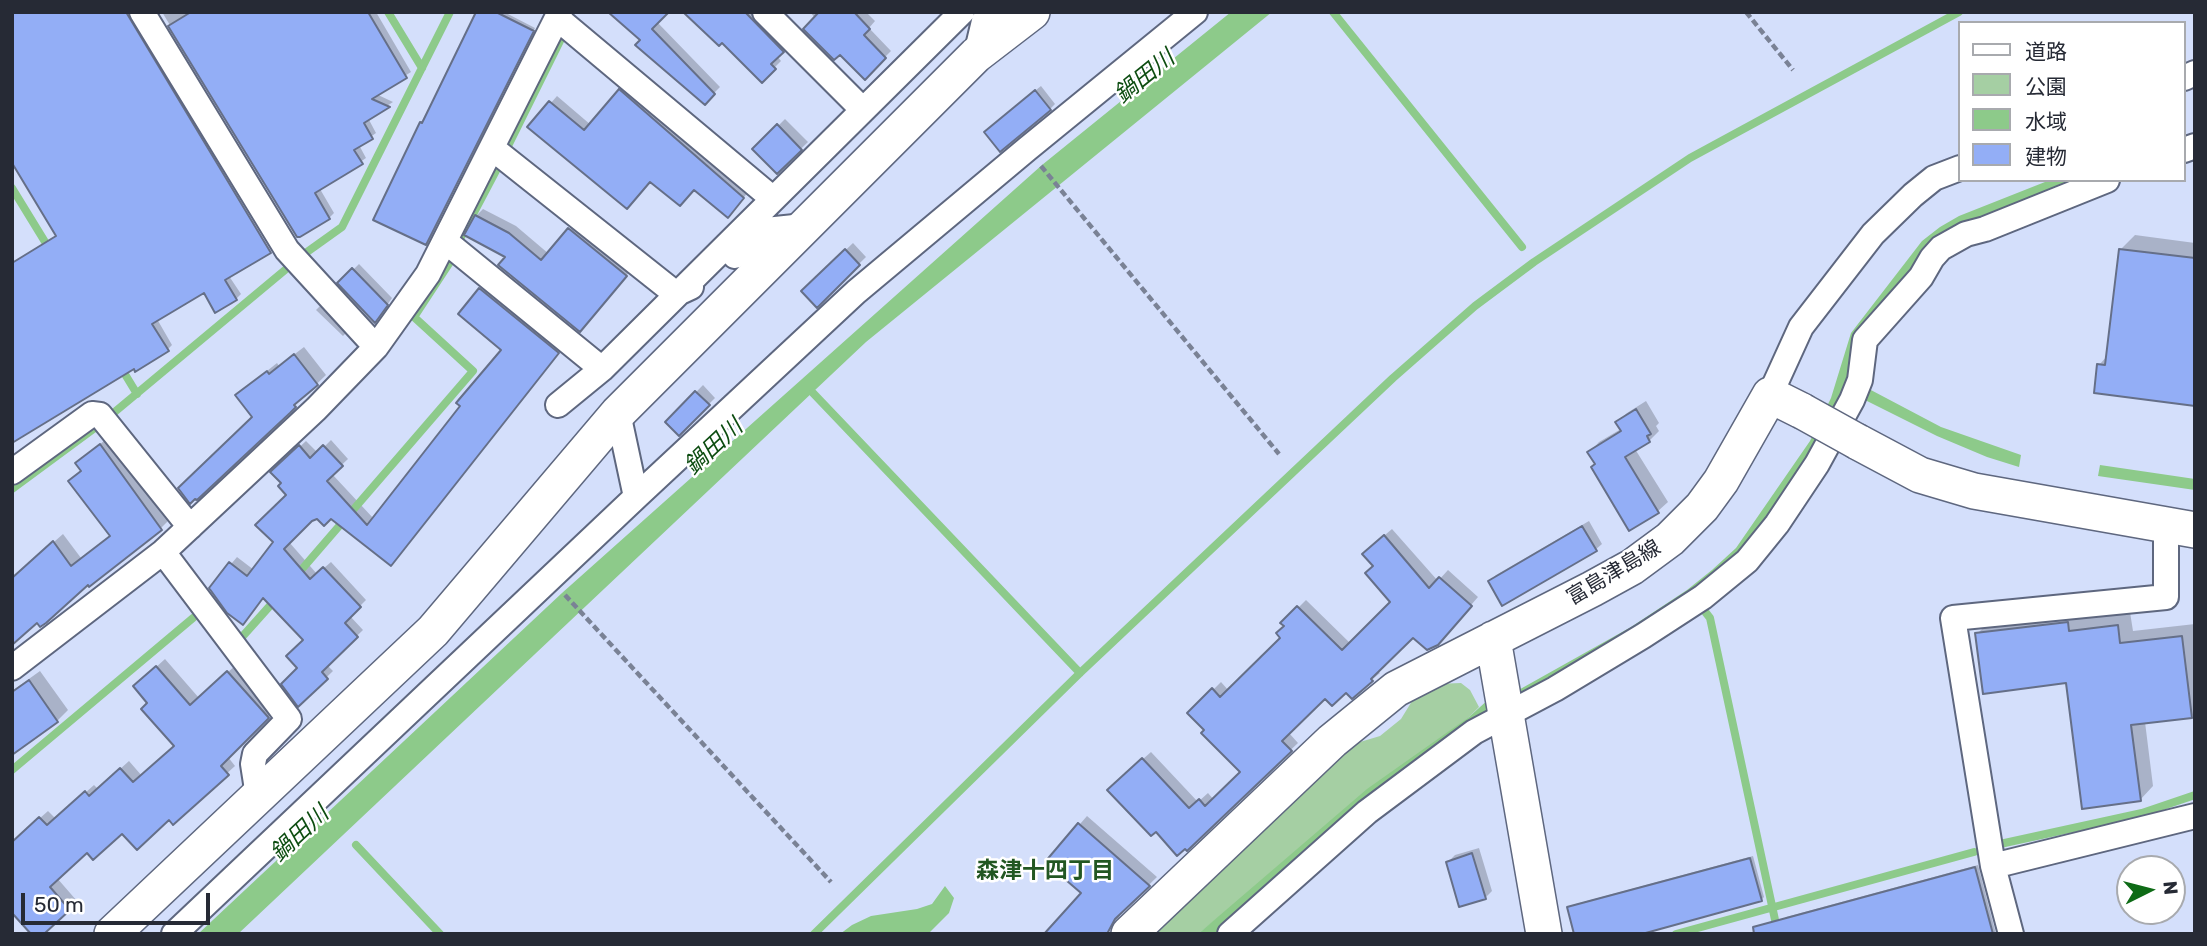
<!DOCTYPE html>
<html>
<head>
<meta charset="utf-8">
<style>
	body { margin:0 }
	#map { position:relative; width:2207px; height:946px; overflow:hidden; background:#d4dffb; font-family:Rubik,"Noto Sans JP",sans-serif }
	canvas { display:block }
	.frame { position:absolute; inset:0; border:14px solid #262a35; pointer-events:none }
	.legend { position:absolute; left:1958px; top:21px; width:228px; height:161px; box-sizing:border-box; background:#fff; border:2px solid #a8aaae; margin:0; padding:9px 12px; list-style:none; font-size:21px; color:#262a35 }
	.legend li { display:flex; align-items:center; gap:14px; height:35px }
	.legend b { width:35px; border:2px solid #a8aaae }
	.north { position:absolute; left:2116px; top:855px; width:70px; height:70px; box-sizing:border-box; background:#fff; border:2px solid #a8aaae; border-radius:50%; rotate:84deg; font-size:19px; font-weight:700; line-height:28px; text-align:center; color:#262a35 }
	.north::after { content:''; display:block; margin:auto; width:24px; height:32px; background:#0e6b16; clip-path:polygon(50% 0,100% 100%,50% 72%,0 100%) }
	.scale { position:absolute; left:21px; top:893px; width:189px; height:32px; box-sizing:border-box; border:4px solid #262a35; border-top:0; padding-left:9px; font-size:21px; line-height:24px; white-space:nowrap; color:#262a35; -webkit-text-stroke:5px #fff; paint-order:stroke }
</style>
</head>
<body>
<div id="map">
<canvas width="2207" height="946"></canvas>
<div class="frame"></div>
<ul class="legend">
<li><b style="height:9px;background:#fff"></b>道路</li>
<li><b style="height:19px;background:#a5cfa3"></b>公園</li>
<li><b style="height:19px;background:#8dca8a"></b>水域</li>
<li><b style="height:19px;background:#93aef6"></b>建物</li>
</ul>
<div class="north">N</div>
<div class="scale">50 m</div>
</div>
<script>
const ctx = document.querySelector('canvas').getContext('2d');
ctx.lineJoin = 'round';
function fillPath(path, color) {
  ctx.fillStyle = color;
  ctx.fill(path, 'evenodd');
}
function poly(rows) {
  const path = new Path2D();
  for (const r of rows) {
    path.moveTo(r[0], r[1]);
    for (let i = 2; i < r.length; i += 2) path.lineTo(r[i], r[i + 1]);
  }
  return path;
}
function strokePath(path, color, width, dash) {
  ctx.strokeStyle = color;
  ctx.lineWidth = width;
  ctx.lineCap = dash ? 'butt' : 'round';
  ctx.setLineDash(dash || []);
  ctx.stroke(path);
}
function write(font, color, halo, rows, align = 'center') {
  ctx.font = font + ' Rubik,"Noto Sans JP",sans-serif';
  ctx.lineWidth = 5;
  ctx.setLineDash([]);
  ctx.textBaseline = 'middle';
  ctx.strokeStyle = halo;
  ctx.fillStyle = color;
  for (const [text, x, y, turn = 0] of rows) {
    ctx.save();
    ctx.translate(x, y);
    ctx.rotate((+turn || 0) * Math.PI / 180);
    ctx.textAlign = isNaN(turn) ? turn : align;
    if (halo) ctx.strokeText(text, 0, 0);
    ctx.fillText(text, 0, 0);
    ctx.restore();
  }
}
fillPath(poly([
	[1461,683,1470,690,1479,707,1469,717,1198,934,1149,934,1341,754,1360,742,1380,736,1401,719,1417,693,1436,684]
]), '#a5cfa3');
fillPath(poly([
	[1231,12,1272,12,866,342,238,934,198,934,562,593,1042,165],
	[2050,180,2079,180,1961,227,1851,380,1818,446,1769,520,1711,582,1515,703,1215,934,1198,934,1367,789,1469,717,1490,698,1515,692,1631,627,1687,590,1712,570,1736,548,1810,441,1831,398,1851,333,1922,241,1940,227,1959,216],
	[1869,389,1941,427,2021,455,2019,467,1987,457,1937,436,1863,399],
	[2100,465,2195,479,2195,490,2098,476],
	[945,886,954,898,949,913,928,934,840,934,852,925,871,916,917,909,932,904]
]), '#8dca8a');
fillPath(poly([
	[127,12,133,12,275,247,272,250],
	[162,12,376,12,411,72,376,94,393,102,368,118,376,133,359,145,366,158,320,189,334,213,329,218,297,235],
	[478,12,504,12,535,28,428,240,421,123],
	[686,12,759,12,789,44,777,56,781,61,762,80,722,41],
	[810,12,866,12,875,21,869,28,891,51,865,77],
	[657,22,720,87,705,102,642,40],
	[626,84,750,190,734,209,694,188,650,180,530,127,557,96,591,125],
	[1041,86,1055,104,1050,109,991,126],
	[785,119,808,142,777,172,755,149],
	[483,209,516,226,549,254,576,222,632,269,586,323,508,256,476,216],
	[58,235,229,276,241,294,236,299,204,291,157,319,172,345,167,350,134,367,12,441,12,263],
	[2135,235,2195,243,2195,404,2099,365,2108,355,2121,249],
	[853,243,866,257,817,305,803,291],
	[359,264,392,298,380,315,340,283],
	[487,283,564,346,397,557,331,516,317,517,311,520,289,542,317,574,331,562,366,600,350,616,363,630,327,665,333,671,299,704,300,668,305,640,264,597,211,588,237,557,254,570,275,542,288,495,283,483,273,472,306,441,318,453,331,440,348,459,332,474,374,519,503,350,480,289],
	[322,304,347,332,343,336,316,310],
	[304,347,326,375,294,406,255,417,247,387,277,363,279,366],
	[703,385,715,398,679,434,667,422],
	[1646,401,1659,423,1656,426,1659,431,1649,441,1635,449,1668,502,1658,511,1597,464,1590,452,1599,442,1621,429,1617,422,1627,413],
	[110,436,170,519,161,528,37,621,12,579,63,534,81,558,111,535,70,481,82,470,77,463],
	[1589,521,1602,544,1595,550,1490,581,1496,575],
	[1392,529,1438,581,1448,570,1478,597,1445,635,1413,635,1377,670,1380,673,1352,696,1346,691,1325,697,1289,733,1298,743,1187,848,1117,782,1151,752,1198,802,1208,793,1214,800,1243,772,1190,713,1221,682,1229,691,1283,638,1286,626,1283,623,1306,600,1351,644,1393,602,1375,565,1372,546],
	[2081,609,2082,619,2130,612,2133,631,2195,624,2195,713,2191,717,2145,722,2153,786,2140,800,2067,681,1977,634,1990,621],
	[165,659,199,698,236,665,276,709,228,757,235,766,173,822,169,818,122,831,88,851,57,878,77,901,41,934,12,843,48,811,56,819,94,785,98,789,129,761,142,776,176,745,150,703,143,679],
	[40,671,68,710,57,721,13,752,12,691],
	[1087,816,1157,877,1123,910,1117,921,1106,934,1083,893,1047,862],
	[1479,848,1492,891,1485,898,1448,862,1455,855],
	[1753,856,1764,897,1761,900,1569,908,1572,905],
	[1978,865,1996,934,1786,934,1783,920,1786,917]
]), '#0003');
strokePath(poly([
	[388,12,422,68],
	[1333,12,1522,247],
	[508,146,562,37],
	[12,188,50,250],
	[459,241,498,167],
	[307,252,342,227,450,12],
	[120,366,137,394],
	[813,393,1080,673],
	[111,415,285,270],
	[12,489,96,427],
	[296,576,473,371,414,317,452,259],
	[1703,609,1710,618,1777,929],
	[242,637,276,599],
	[12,770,193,618],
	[2000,844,2142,813,2195,795],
	[356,845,440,934],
	[814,934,1080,673,1393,378,1475,306,1534,262,1690,158,1959,12],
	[1676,934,1974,852]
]), '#8dca8a', 8);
const building = poly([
	[12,12,126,12,271,253,225,280,237,300,215,313,204,293,152,324,169,351,135,372,134,369,12,443,12,263,56,236,12,163,12,12],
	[191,12,368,12,407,78,372,99,390,107,364,123,373,139,354,150,363,164,315,193,330,219,300,237,297,237,168,26,191,12],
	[476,12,496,12,534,31,426,245,373,220,420,122,422,123,476,12],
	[608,12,669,12,652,29,715,94,705,105,635,45,640,40,608,12],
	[683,12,745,12,784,52,771,64,776,69,762,83,722,43,719,46,683,12],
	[819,12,854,12,870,29,864,35,886,58,865,80,840,55,834,60,803,29,819,12],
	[619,89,744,198,728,218,694,190,680,206,650,182,627,209,527,127,549,101,584,130,619,89],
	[1035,90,1051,110,1000,152,984,132,1035,90],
	[777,124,802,150,777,174,752,149,777,124],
	[475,215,509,233,541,260,568,228,627,276,580,332,498,265,505,257,464,235,475,215],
	[845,249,860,265,817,308,801,291,845,249],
	[2119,249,2195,258,2195,406,2094,393,2097,364,2105,365,2119,249],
	[352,268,388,305,375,323,337,283,352,268],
	[479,288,559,353,391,566,331,519,324,526,317,519,312,521,284,549,310,579,323,567,361,607,345,623,358,637,322,672,328,679,298,707,281,684,297,668,286,656,303,640,263,598,243,625,227,613,209,588,229,562,247,576,273,542,255,525,286,495,278,486,281,483,270,472,299,445,310,458,323,445,343,466,327,481,367,525,460,406,456,403,501,350,458,314,479,288],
	[294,354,318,385,294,405,296,407,290,413,197,500,195,499,190,504,178,488,252,417,235,395,267,371,269,374,294,354],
	[695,391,710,405,679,436,665,422,695,391],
	[1636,409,1651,434,1647,436,1650,442,1625,457,1659,513,1629,531,1591,467,1595,464,1587,452,1621,431,1615,422,1636,409],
	[100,444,162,530,89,587,88,585,46,623,40,627,37,623,12,645,12,578,53,541,71,566,110,536,68,481,81,471,75,463,100,444],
	[1582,526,1597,551,1502,606,1488,581,1582,526],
	[1384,535,1429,588,1439,577,1472,606,1438,645,1427,650,1413,638,1371,679,1373,681,1352,699,1346,693,1332,706,1325,699,1282,741,1292,751,1187,851,1185,849,1177,856,1156,832,1151,836,1107,790,1142,758,1189,808,1199,799,1205,806,1240,772,1201,733,1204,730,1187,713,1212,688,1220,697,1280,638,1276,633,1284,626,1280,623,1297,606,1342,650,1390,602,1365,573,1373,566,1362,554,1384,535],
	[2068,622,2069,631,2118,625,2120,643,2182,636,2192,718,2131,725,2141,801,2082,809,2066,683,1983,694,1975,633,2068,622],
	[156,666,190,705,227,671,269,718,221,766,229,775,173,825,169,820,137,850,122,834,93,860,87,853,50,887,70,910,44,934,31,934,12,913,12,842,39,817,47,825,85,791,89,796,120,768,133,782,174,746,141,709,147,703,133,686,156,666],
	[29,680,58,722,12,755,12,692,29,680],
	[1078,823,1150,886,1115,919,1107,934,1044,934,1081,893,1045,862,1078,823],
	[1472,853,1486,899,1459,907,1446,862,1472,853],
	[1750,858,1762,901,1642,934,1574,934,1567,907,1750,858],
	[1975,867,1993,934,1754,934,1753,927,1975,867]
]);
fillPath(building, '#93aef6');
strokePath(building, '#656f88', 2);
const street = poly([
	[142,12,287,250,376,347],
	[765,12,862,109],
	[557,18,772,198],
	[976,55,984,21,992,12],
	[2184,78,2195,73],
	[492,148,676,294,691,287],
	[2184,150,2195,146],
	[445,241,602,369],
	[735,256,766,230,804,226],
	[1770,395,1801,327,1873,234,1913,195,1934,178,1960,168],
	[558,405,602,369,962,12],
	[618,413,636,497],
	[12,472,92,414,100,415,190,527],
	[163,552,289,719,255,754,253,764,258,796],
	[12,668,163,552,316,409,376,347,428,274,560,12],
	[1993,866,2195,816],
	[174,934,636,497,856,292,1027,149,1195,12],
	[1230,934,1367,812,1474,732,1555,689,1643,636,1703,597,1747,561,1777,524,1817,464,1852,400,1860,380,1865,340,1921,277,1932,258,1941,248,1966,234,1985,229,2107,180],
	[2011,934,1993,866,1953,618,2166,597,2166,526]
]);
const secondary = poly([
	[1858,442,1920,475,1974,491,2195,530],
	[1493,639,1544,934],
	[112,934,433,631,618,413,976,55,1032,12],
	[1129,934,1332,741,1396,689,1592,589,1632,567,1670,539,1702,507,1721,481,1770,395,1802,411]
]);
strokePath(street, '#5e677f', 28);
strokePath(secondary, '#5e677f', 38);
strokePath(poly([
	[1746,12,1793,70],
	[1041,166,1279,454],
	[565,595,831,882]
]), '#7a8295', 4.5, [7, 3.5]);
strokePath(street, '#fff', 24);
strokePath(secondary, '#fff', 35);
const secondaryBridge = poly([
	[1802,411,1858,442]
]);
strokePath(secondaryBridge, '#5e677f', 38, []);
strokePath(secondaryBridge, '#fff', 35);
write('21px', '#262a35', '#fff', [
	["富島津島線",1614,573,-31]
]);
write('italic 23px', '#0d4d11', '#fff', [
	["鍋田川",1145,77,-39],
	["鍋田川",714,447,-43],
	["鍋田川",300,834,-43]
]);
write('bold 23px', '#225722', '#fff', [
	["森津十四丁目",1045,871]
]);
</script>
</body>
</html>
